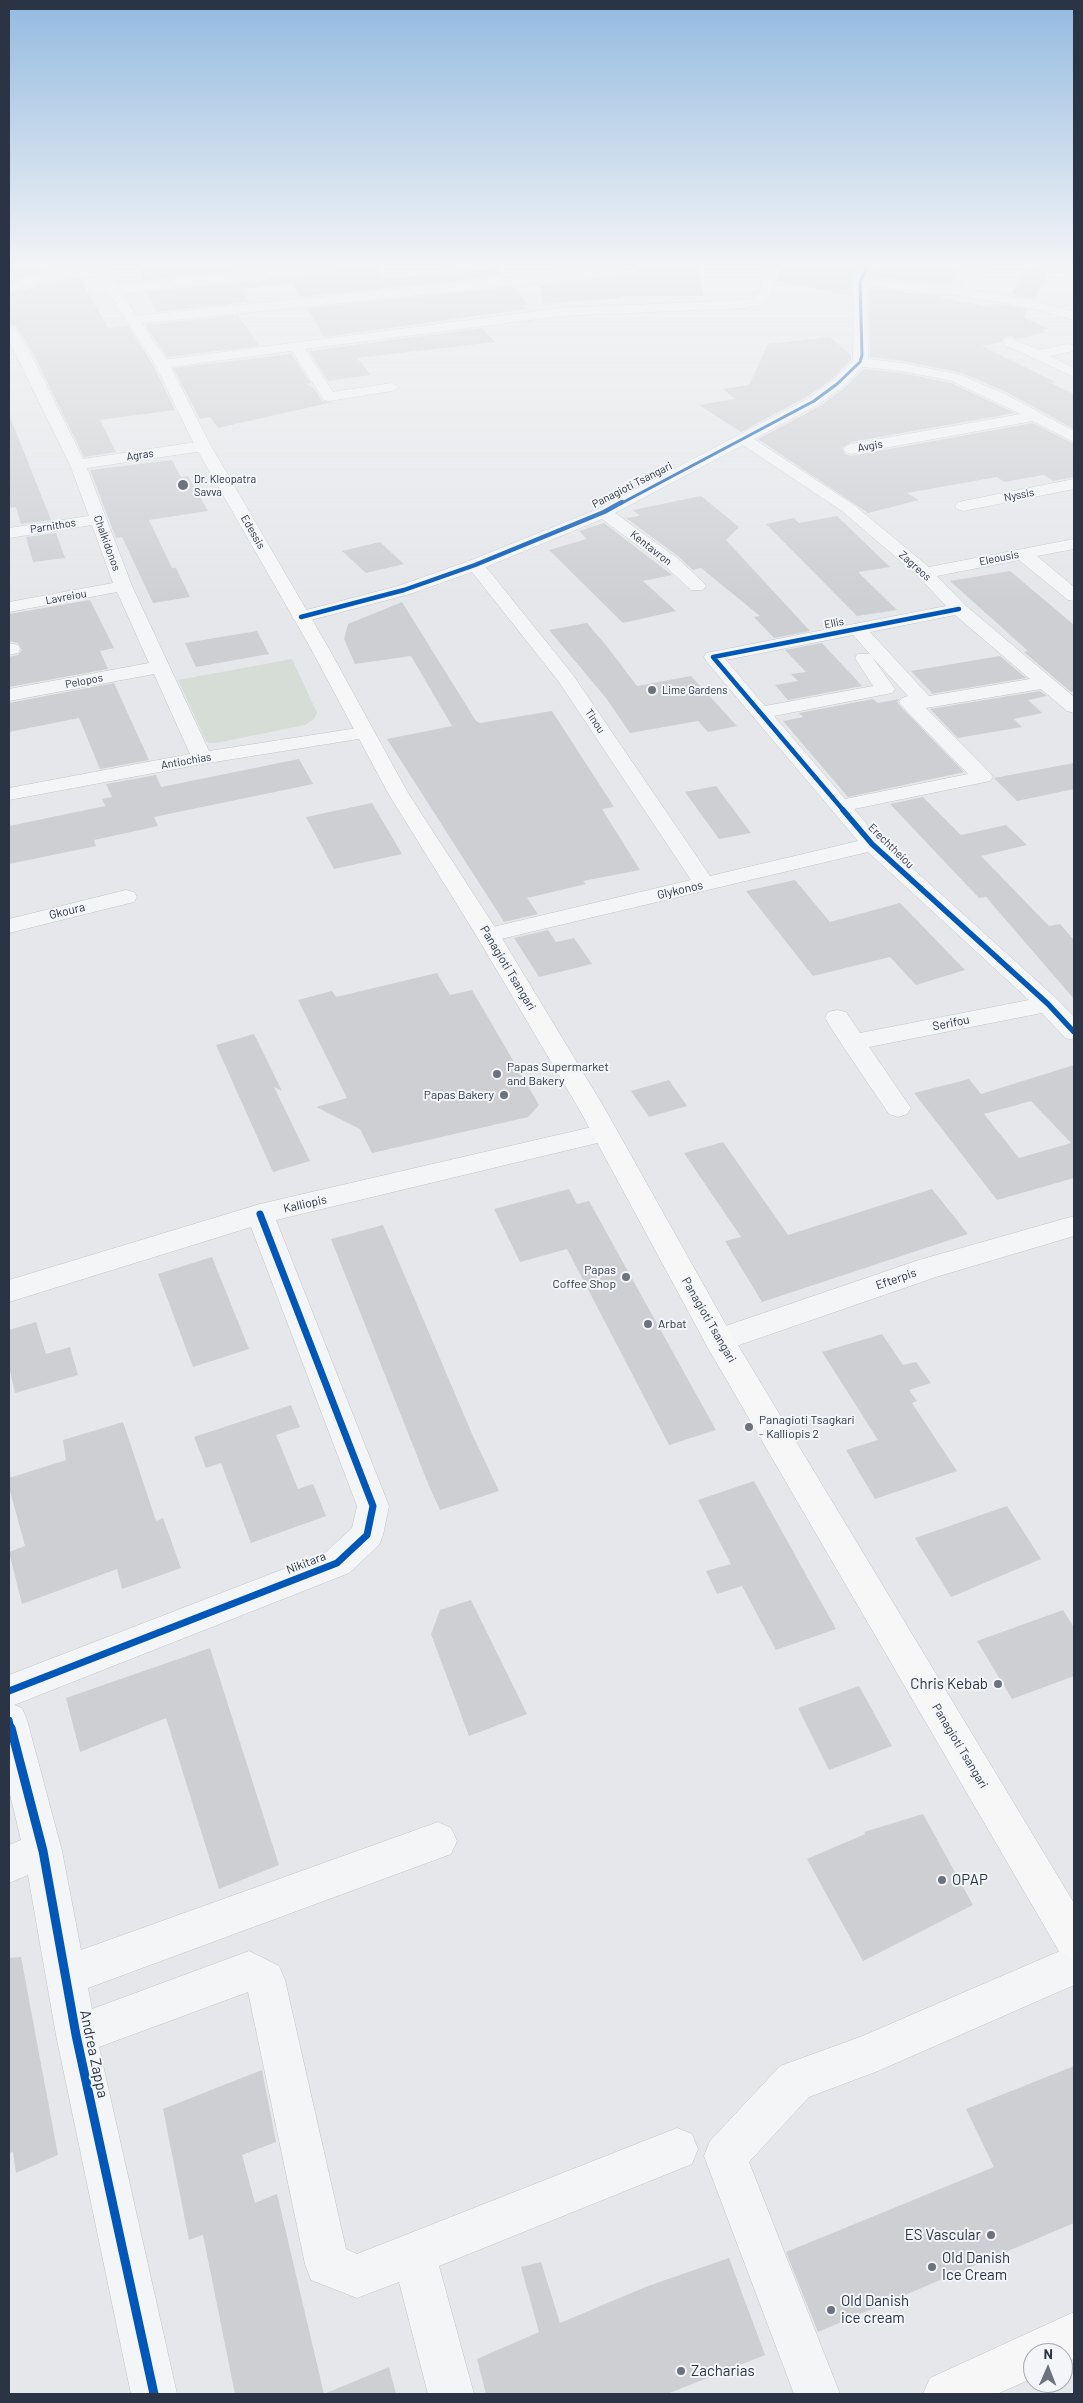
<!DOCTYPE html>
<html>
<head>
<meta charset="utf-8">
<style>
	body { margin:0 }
	#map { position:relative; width:1083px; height:2403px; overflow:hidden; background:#e5e7ea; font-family:Barlow,sans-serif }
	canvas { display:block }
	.frame { position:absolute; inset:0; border:10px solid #2b3444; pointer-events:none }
	.north { position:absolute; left:1023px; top:2343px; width:50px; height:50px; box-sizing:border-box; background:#f3f5f8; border:1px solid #a3a8b0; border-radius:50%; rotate:1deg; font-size:14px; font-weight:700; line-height:20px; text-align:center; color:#2b3444 }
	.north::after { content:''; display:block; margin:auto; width:18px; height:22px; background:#6c737e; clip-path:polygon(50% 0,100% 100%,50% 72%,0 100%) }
</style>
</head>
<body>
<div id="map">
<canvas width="1083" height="2403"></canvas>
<div class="frame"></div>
<div class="north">N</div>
</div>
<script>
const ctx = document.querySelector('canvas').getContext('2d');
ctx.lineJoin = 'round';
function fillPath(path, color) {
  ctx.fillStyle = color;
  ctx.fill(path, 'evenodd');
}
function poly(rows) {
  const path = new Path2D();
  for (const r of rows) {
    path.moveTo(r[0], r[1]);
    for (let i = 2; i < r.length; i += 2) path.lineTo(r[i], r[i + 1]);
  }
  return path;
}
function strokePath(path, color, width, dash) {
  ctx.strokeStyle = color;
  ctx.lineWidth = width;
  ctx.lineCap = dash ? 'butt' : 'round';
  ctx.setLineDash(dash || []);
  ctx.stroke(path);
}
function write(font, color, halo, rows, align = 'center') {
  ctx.font = font + ' Barlow,sans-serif';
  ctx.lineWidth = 4;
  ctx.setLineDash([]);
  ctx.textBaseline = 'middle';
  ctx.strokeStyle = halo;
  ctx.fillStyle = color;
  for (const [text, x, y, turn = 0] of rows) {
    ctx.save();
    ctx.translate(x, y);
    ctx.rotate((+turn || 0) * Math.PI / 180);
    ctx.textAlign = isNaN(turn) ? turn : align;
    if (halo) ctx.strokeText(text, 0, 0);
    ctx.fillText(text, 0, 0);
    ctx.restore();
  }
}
fillPath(poly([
	[292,659,317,713,314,719,305,725,216,743,209,743,206,741,178,680]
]), '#d6ddd6');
fillPath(poly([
	[9,267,64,267,9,281],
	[138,267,280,267,143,281],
	[336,267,376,267,385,278,496,267,503,276,300,297,292,283,242,289,249,302,156,312,148,292,328,273],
	[631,267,698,267,704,296,620,296,622,298,542,304,540,285,638,273],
	[780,267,859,267,852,281,852,296,777,281],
	[875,267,962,267,950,285,871,277],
	[1027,267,1036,267,1043,273,1048,273,1034,299,1011,294],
	[79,276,108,328,128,326,153,365,175,410,100,420,116,452,84,457,33,353,16,326,9,324,9,293],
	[513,287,529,305,524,306,528,309,324,337,307,308],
	[869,288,943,296,941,298,991,307,994,304,1004,305,1028,309,1023,317,1049,329,1041,330,1045,332,1017,339,1011,336,1005,337,1001,342,982,346,1055,382,1051,383,1074,394,1074,429,1008,393,962,373,902,361,870,357],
	[238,315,259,346,167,357,145,325],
	[482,328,495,342,357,358,371,375,328,381,309,351],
	[830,337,851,355,851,360,831,380,808,396,741,432,699,405,735,399,723,389,749,385,768,344],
	[291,354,311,383,306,384,314,388,322,401,333,402,218,428,210,417,200,419,173,368],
	[864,369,902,373,951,383,1015,413,851,442,842,448,845,454,851,456,1033,423,1074,444,1074,477,1053,481,1044,475,1004,482,997,477,907,493,919,500,868,513,758,439,820,406,843,389],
	[9,417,10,417,51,520,21,524,16,507,9,508],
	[172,460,181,477,188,476,208,511,149,520,172,568,176,568,190,597,153,603,122,537,116,538,90,470],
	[701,496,739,527,726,540,810,631,774,638,754,617,760,616,701,568,693,570,678,556,626,518,640,516,633,510],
	[837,516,890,567,858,572,897,610,857,616,766,524,794,518,799,523],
	[604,523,672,575,643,581,676,611,623,623,549,550,587,539,579,531],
	[56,533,65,558,33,562,26,537],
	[380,542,404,564,366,573,342,551],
	[1010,571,1074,625,1074,691,1071,692,1024,652,1028,651,950,581],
	[90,600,114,648,100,651,108,669,9,687,9,657,18,655,22,650,18,643,9,641,9,614],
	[402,602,476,721,480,723,552,711,614,807,602,809,640,870,583,881,586,884,527,898,538,914,504,922,387,739,452,726,411,656,355,664,344,639,348,624],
	[587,623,609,649,637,686,691,676,737,726,708,732,698,721,630,733,606,698,549,630],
	[257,631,269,654,196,667,185,643],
	[822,643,862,686,788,700,775,685,798,681,791,674,806,672,785,650],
	[1000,656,1026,678,930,694,932,693,911,671],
	[114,683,149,760,100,769,79,718,9,732,9,703],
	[1040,691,1047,696,1028,700,1042,713,1014,719,1022,727,958,738,930,709],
	[873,699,878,703,899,699,897,702,901,707,964,772,848,797,783,721,803,717,799,713],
	[299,759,313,784,154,817,158,826,94,840,96,846,9,864,9,826,105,806,102,799,112,797,106,784,156,775,161,787],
	[1074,763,1074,789,1017,801,994,778],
	[716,786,751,833,719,839,685,792],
	[923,797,961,835,1006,825,1027,845,981,856,1049,926,1060,924,1074,940,1074,999,986,897,979,898,890,804],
	[372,803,402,854,334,869,306,817],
	[795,880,830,922,900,903,965,970,916,985,890,957,813,976,746,891],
	[548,930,556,942,574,938,592,964,539,977,514,938],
	[437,973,450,995,472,990,539,1105,528,1117,372,1153,360,1129,316,1107,347,1098,298,1000,332,991,336,997],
	[254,1034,282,1091,274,1087,310,1161,273,1172,216,1045],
	[1074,1065,1074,1178,997,1200,914,1093,969,1079,981,1094],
	[1031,1101,1071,1143,1019,1158,984,1114],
	[669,1080,687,1106,649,1117,631,1091],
	[723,1142,788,1235,932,1189,968,1234,762,1302,725,1241,741,1237,684,1153],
	[569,1189,577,1204,589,1201,716,1430,669,1445,567,1249,520,1262,494,1209],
	[383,1225,473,1436,499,1491,440,1510,429,1486,331,1239],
	[212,1257,249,1349,193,1367,158,1274],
	[36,1322,46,1354,70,1347,78,1375,15,1393,9,1366,9,1330],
	[882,1334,903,1365,916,1362,931,1383,909,1390,917,1401,912,1403,957,1471,875,1499,846,1450,878,1440,822,1352],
	[291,1405,300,1427,276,1435,298,1489,313,1484,326,1516,251,1543,221,1463,206,1468,194,1437],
	[123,1422,156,1521,163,1518,181,1568,122,1589,117,1569,22,1604,9,1552,25,1546,9,1487,9,1478,66,1460,63,1440],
	[754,1481,836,1629,776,1650,742,1586,717,1594,706,1571,731,1564,698,1500],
	[1007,1506,1041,1559,951,1597,915,1538],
	[471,1600,527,1714,469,1736,431,1634,440,1610],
	[1063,1610,1074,1627,1074,1676,1012,1699,977,1641],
	[210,1648,279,1865,219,1889,166,1718,80,1752,66,1698],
	[859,1686,892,1746,829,1770,798,1708],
	[923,1814,973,1905,863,1961,807,1859,865,1834,864,1832],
	[21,1957,58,2155,16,2173,13,2152,9,2153,9,1958],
	[1074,2066,1074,2223,818,2332,786,2252,994,2167,966,2109],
	[262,2070,276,2142,242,2155,255,2203,277,2194,324,2394,235,2394,203,2235,189,2240,163,2109],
	[729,2258,765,2355,667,2394,486,2394,477,2359,539,2332,521,2267,541,2262,560,2323,648,2286],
	[389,2367,396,2394,324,2394]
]), '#cecfd2');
const minor = poly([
	[70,267,102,267,100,270,71,275,9,291,9,283,70,267],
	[295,267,334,267,328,271,114,294,108,290,114,286,295,267],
	[605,267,618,267,611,275,607,276,135,324,128,320,135,316,605,267],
	[766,267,778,267,772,292,763,304,744,308,561,316,305,349,333,392,392,383,399,387,392,391,329,401,324,400,292,351,162,368,155,364,162,360,561,308,744,300,754,298,760,291,766,267],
	[861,267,873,267,868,279,960,288,977,267,989,267,972,290,1028,299,1074,312,1074,320,1027,307,963,296,867,286,868,359,902,363,961,375,1007,395,1074,431,1074,442,1033,421,851,454,846,452,843,449,846,446,851,444,1021,414,952,381,902,371,863,367,842,387,819,404,754,439,854,505,929,567,1074,539,1074,549,1037,556,1074,587,1074,601,1068,600,1019,560,937,576,965,605,1074,697,1074,713,1067,711,1041,689,926,708,990,773,993,777,990,781,854,809,880,839,1057,999,1074,1017,1074,1040,1065,1038,1042,1013,869,1047,911,1108,907,1114,898,1117,889,1114,844,1048,825,1018,828,1012,837,1010,846,1012,860,1033,1029,1000,868,852,488,942,480,940,476,935,480,930,691,880,559,682,472,572,410,594,307,621,301,622,295,621,292,617,295,613,398,586,469,561,598,509,809,398,832,381,853,361,854,282,861,267],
	[743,445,842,511,919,577,946,606,706,653,704,657,706,661,858,841,710,876,573,675,486,567,602,519,665,566,691,590,703,590,706,586,703,582,677,558,615,513,743,445],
	[955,615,1030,679,929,696,870,632,955,615],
	[853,635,870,654,857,654,855,658,873,686,765,706,726,660,853,635],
	[872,657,908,696,902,698,899,702,902,706,968,774,845,799,774,716,892,693,895,689,872,657],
	[1038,267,1074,267,1074,274,1044,271,1038,267],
	[9,326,14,327,31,354,83,459,203,441,211,446,203,451,87,468,132,586,209,751,364,727,371,729,374,733,371,737,202,764,9,800,9,788,190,754,154,674,9,701,9,689,149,663,117,592,9,612,9,602,113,583,92,525,9,538,9,528,89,516,70,465,9,341,9,326],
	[1010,338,1039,350,1068,344,1073,345,1073,351,1050,356,1074,368,1074,377,1005,345,1003,342,1005,339,1010,338],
	[1074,479,1074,489,963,511,957,509,955,506,957,503,963,501,1074,479],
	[9,643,18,645,20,649,18,653,9,655,9,643],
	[126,890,134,892,137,897,134,902,9,933,9,919,126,890],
	[605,1124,614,1127,618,1133,614,1139,276,1220,389,1506,383,1535,379,1545,349,1573,14,1705,22,1708,27,1720,62,1851,81,1950,438,1822,451,1828,457,1841,451,1854,88,1988,92,2009,249,1951,279,1966,285,1980,346,2249,357,2254,677,2128,692,2134,698,2149,692,2164,439,2266,474,2394,428,2394,399,2282,357,2298,311,2280,305,2264,248,1992,99,2047,177,2394,131,2394,56,2035,28,1875,9,1883,9,1845,21,1840,9,1790,9,1675,325,1553,352,1528,357,1506,251,1227,9,1302,9,1280,260,1204,605,1124],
	[1074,1216,1074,1236,936,1277,719,1352,708,1348,704,1340,708,1332,919,1260,1074,1216],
	[1074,1945,1074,1985,878,2071,809,2097,749,2162,840,2394,794,2394,704,2156,710,2141,780,2066,860,2037,1074,1945]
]);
const major = poly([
	[92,267,104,267,169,364,211,446,328,647,408,793,500,935,605,1109,730,1332,1074,1903,1074,1959,1060,1953,708,1348,579,1109,476,935,388,793,310,647,195,446,155,364,92,267],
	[1074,2312,1074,2359,1063,2364,1063,2353,1033,2353,1033,2378,997,2394,923,2394,930,2378,1074,2312]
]);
strokePath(minor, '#c3c5c8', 1);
strokePath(major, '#c2c4c8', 1);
fillPath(minor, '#f4f5f6');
fillPath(major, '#f7f7f8');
strokePath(poly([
	[620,504,814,401,837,384,860,362,862,355,860,282,867,267]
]), '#0057b8', 3);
strokePath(poly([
	[301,617,404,590,475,565,604,512,622,502],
	[844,811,713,657,959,609]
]), '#0057b8', 4.5);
strokePath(poly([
	[843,810,872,844,1048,1004,1074,1032]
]), '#0057b8', 5.5);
strokePath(poly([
	[9,1691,337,1563,367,1535,373,1506,260,1214],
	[9,1720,11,1729]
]), '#0057b8', 7);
strokePath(poly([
	[11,1728,43,1851,76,2035,154,2394]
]), '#0057b8', 9);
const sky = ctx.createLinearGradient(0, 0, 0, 603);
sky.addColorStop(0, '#93bae0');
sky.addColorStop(0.44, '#f3f4f6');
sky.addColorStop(1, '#f3f4f600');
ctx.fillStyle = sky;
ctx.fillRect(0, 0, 1083, 603);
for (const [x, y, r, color] of [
	[183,485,6,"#6c737e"],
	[652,690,5,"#6c737e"],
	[497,1074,5,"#6c737e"],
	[504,1095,5,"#6c737e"],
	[626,1277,5,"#6c737e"],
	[648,1324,5,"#6c737e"],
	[749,1427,5,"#6c737e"],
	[998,1684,5,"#6c737e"],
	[942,1880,5,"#6c737e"],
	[991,2235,5,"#6c737e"],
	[932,2267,5,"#6c737e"],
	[831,2310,5,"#6c737e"],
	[681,2371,5,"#6c737e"]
]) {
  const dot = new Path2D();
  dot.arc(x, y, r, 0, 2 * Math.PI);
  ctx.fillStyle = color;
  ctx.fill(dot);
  strokePath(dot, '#f3f5f8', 2);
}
write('11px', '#2b3444', '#f3f5f8', [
	["Avgis",870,446,-10],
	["Agras",140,455,-8],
	["Panagioti Tsangari",632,485,-27],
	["Nyssis",1019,495,-11],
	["Parnithos",53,526,-9],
	["Edessis",253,532,60],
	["Chalkidonos",107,543,70],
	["Kentavron",651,548,38],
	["Eleousis",999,558,-11],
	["Zagreos",915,566,42],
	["Lavreiou",66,597,-10],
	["Ellis",834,623,-11],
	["Pelopos",84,681,-11],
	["Tinou",595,721,56],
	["Antiochias",186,761,-10],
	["Erechtheiou",891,846,44]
]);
write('11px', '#2b3444', '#f3f5f8', [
	["Dr. Kleopatra",194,479],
	["Savva",194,492],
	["Lime Gardens",662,690]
], 'left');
write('12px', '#2b3444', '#f3f5f8', [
	["Glykonos",680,890,-13],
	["Gkoura",67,911,-14],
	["Panagioti Tsangari",508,968,59],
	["Serifou",951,1023,-11],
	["Kalliopis",305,1204,-13],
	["Efterpis",896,1279,-19],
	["Panagioti Tsangari",709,1320,60],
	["Nikitara",306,1563,-21],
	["Panagioti Tsangari",960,1746,59]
]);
write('12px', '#2b3444', '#f3f5f8', [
	["Papas Supermarket",507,1067],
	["and Bakery",507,1081],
	["Papas Bakery",494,1095,"right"],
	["Papas",616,1270,"right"],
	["Coffee Shop",616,1284,"right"],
	["Arbat",658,1324],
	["Panagioti Tsagkari",759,1420],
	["- Kalliopis 2",759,1434]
], 'left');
write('15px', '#2b3444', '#f3f5f8', [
	["Chris Kebab",988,1684,"right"],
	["OPAP",952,1880],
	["ES Vascular",981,2235,"right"],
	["Old Danish",942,2258],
	["Ice Cream",942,2275],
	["Old Danish",841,2301],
	["ice cream",841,2318],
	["Zacharias",691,2371]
], 'left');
write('15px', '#2b3444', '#f3f5f8', [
	["Andrea Zappa",94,2054,78]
]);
</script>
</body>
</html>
